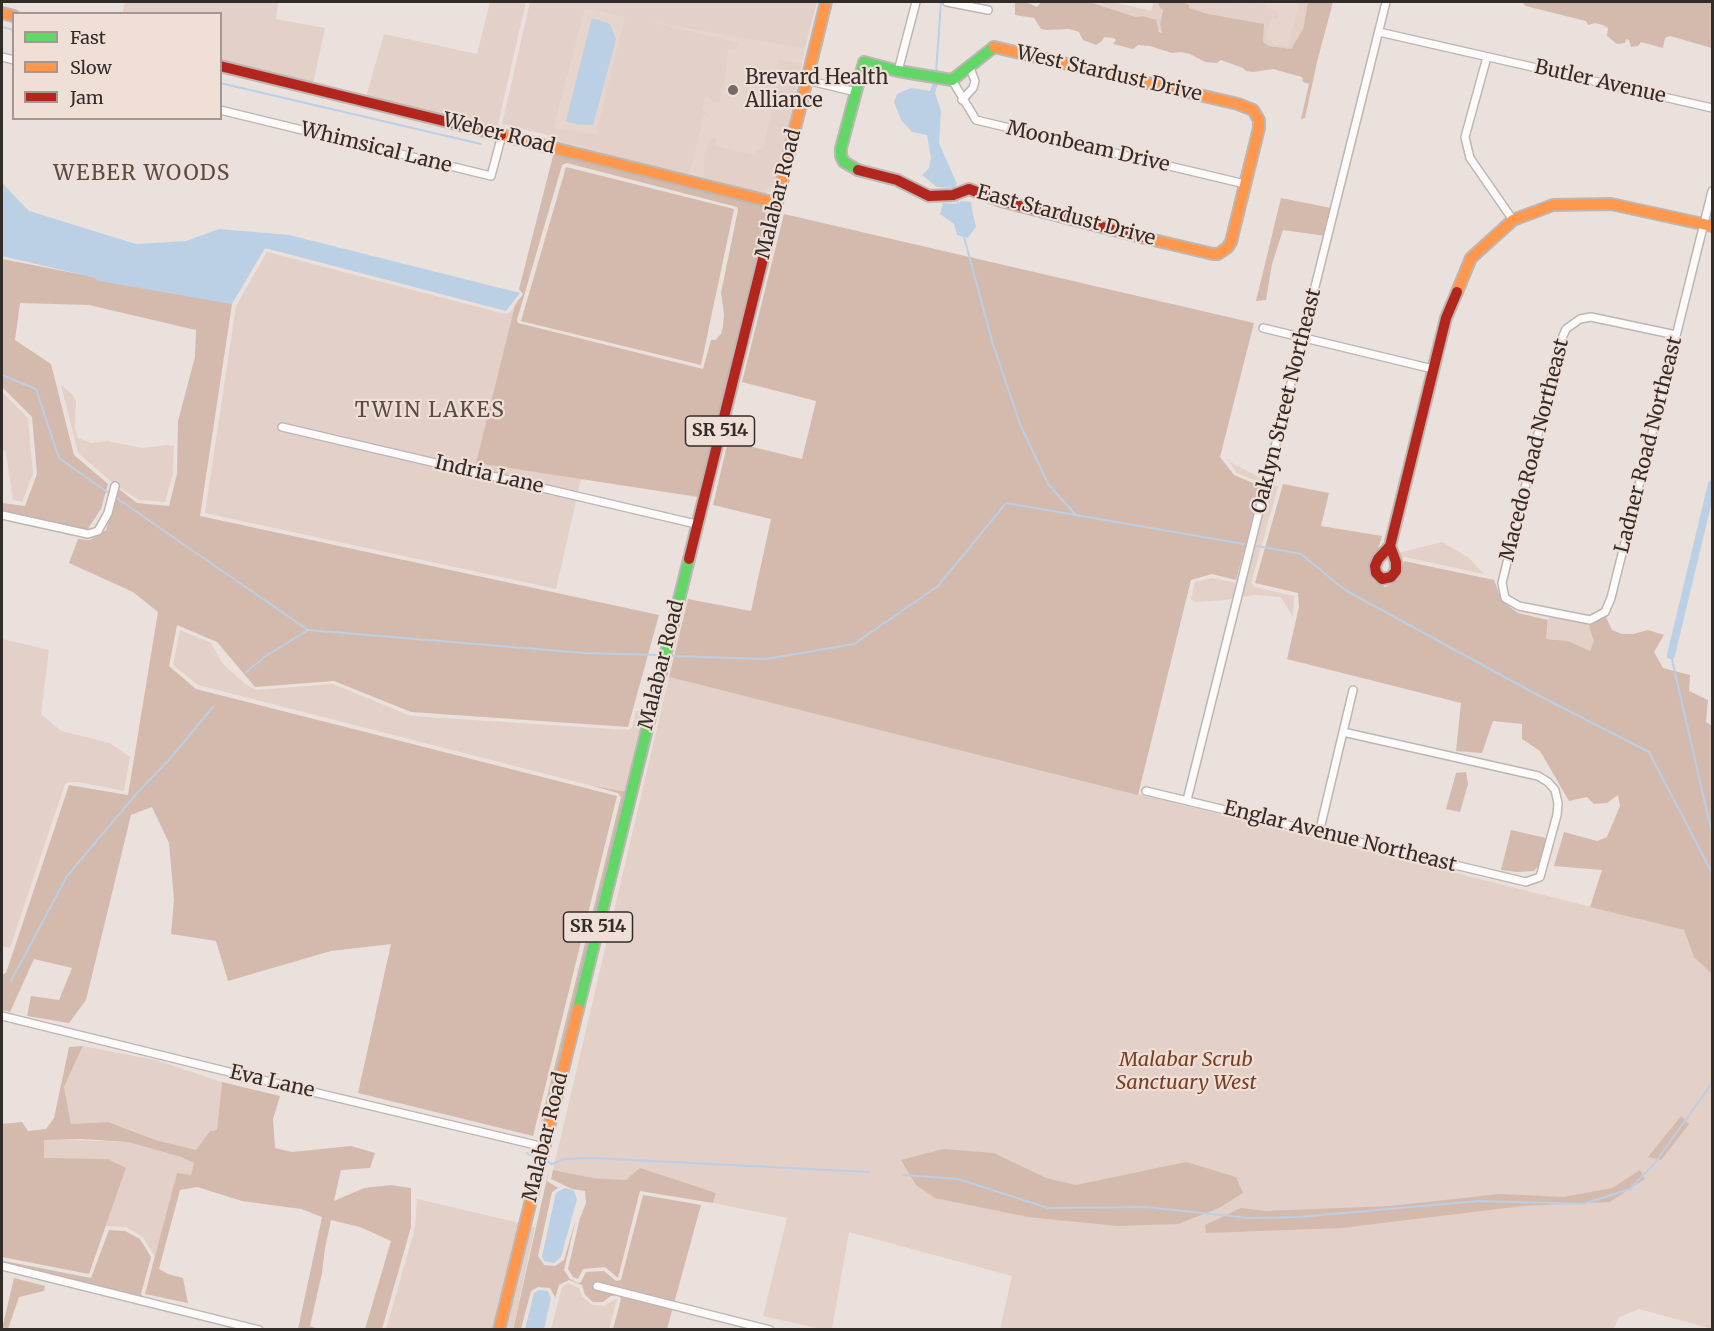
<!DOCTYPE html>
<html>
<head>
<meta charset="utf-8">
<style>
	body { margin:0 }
	#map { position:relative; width:1714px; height:1331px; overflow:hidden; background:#eae1dd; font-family:Merriweather,serif }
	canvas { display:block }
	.frame { position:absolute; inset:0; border:3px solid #322c29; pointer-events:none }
	.legend { position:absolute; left:12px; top:12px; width:210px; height:108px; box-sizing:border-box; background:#f0dfd7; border:2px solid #a49791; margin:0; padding:8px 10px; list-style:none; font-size:18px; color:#322c29 }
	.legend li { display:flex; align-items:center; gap:12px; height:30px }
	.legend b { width:30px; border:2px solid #a49791 }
</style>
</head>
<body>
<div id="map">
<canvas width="1714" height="1331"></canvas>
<div class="frame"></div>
<ul class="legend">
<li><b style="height:8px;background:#63d668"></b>Fast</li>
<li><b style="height:8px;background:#ff974d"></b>Slow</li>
<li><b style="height:8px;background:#b3261e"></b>Jam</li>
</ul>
</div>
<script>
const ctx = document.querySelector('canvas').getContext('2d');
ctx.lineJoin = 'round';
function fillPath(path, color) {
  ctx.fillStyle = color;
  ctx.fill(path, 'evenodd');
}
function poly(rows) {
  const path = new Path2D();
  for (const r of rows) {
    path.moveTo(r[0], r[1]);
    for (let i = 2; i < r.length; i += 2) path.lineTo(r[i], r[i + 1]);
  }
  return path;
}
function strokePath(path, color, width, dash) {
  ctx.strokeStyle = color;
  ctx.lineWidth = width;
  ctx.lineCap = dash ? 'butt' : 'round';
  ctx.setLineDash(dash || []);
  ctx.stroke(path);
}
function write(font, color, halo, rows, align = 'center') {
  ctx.font = font + ' Merriweather,serif';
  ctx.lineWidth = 4.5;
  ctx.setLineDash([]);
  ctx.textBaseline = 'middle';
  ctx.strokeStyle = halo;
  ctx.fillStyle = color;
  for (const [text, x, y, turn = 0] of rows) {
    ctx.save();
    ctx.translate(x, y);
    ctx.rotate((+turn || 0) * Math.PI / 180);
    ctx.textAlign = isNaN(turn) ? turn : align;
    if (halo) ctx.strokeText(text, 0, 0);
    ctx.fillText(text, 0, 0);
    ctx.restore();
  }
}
fillPath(poly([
	[1183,2,1299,2,1288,46,1263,42],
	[585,7,805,49,777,182,770,192,762,194,552,143,552,136]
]), '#e5d5cd');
fillPath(poly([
	[125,2,278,2,276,19,325,28,313,84,221,62,220,14,122,14],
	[490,2,526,2,498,124,501,127,548,139,366,97,384,34,477,54],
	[530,2,817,2,805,49,642,20,738,43,736,49,729,48,726,59,726,74,719,103,714,102,706,95,702,109,710,118,704,114,690,172,684,175,552,138,552,136,502,124],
	[585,8,625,17,596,134,554,128],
	[1089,2,1113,2,1151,11,1154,2,1163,2,1159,3,1163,9,1160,24,1162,33,1143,16,1136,17],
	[1183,2,1229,2,1240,4,1241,2,1261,2,1267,8,1277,11,1279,14,1278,20,1271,18,1266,39,1271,40,1273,44,1288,46,1299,2,1308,2,1303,29,1291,49,1269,46,1263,42,1264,24,1208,14,1189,8,1189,5],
	[778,59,802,64,782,158,772,187,759,192,704,178,704,157,709,140,712,138,716,138,715,146,754,155,757,149,763,150,781,70,776,68],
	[267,252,505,314,509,313,515,306,476,463,581,479,556,589,205,513,236,306],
	[61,385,73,395,76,402,75,429,78,438,91,443,107,441,143,448,166,445,174,446,173,473,165,502,139,500,117,486,103,528,88,537,77,535,58,527,90,532,105,511,113,483,78,453],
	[2,392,28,418,33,474,22,502,13,500,6,453,2,447],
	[1225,456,1230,462,1278,487,1251,583,1255,587,1294,596,1293,617,1281,597,1254,595,1225,600,1195,602,1191,599,1195,582,1212,578,1238,583,1264,484,1237,473],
	[1442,542,1468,557,1484,574,1405,557,1400,560,1399,553],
	[1549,617,1591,623,1589,627,1594,641,1590,652,1568,641,1546,639],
	[180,630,211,643,222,663,245,684,256,690,333,684,411,716,628,730,632,728,636,711,646,712,627,792,589,785,198,685,173,665],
	[2,639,49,650,41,714,61,731,110,743,130,757,124,791,78,782,69,782,65,784,10,948,2,946],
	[669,677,1712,937,1712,1329,1639,1309,1619,1317,1613,1330,1000,1329,1012,1276,849,1232,832,1329,821,1329,763,1316,787,1218,713,1203,716,1194,626,1180,593,1178,553,1170],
	[83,1046,159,1061,222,1082,217,1130,210,1131,196,1150,157,1140,108,1122,71,1124,64,1087],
	[44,1139,128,1142,181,1157,194,1163,191,1175,177,1174,155,1257,143,1237,126,1227,106,1226,126,1168,44,1158],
	[417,1199,520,1223,494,1329,386,1330,415,1228],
	[529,1226,535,1227,513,1329,504,1330],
	[568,1283,579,1288,582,1296,592,1305,604,1306,617,1298,609,1329,551,1329,562,1287]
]), '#e3d0c8');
fillPath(poly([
	[1015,2,1026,2,1037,7,1041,2,1089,2,1136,17,1143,16,1156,20,1159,32,1162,33,1160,24,1163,10,1159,6,1159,3,1183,2,1189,5,1189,8,1208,14,1264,24,1263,42,1269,46,1291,49,1303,29,1308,2,1333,2,1317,62,1305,118,1301,119,1309,84,1303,82,1302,77,1273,69,1254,72,1246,71,1243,68,1221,60,1217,63,1205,62,1190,54,1181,52,1172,53,1150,46,1138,45,1133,49,1113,44,1116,40,1114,38,1104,37,1102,41,1096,45,1083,40,1079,32,1069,29,1047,30,1041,29,1034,18,1015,15],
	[1522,2,1712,2,1712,48,1670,36,1665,38,1663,48,1641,42,1638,46,1631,47,1629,40,1626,39,1625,43,1617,44,1607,36,1608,28,1603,25,1595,23,1588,25,1586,21,1526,6],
	[554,152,771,206,698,497,476,463,515,305,523,294,519,289],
	[567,163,737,207,738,210,721,293,724,314,723,326,721,334,715,340,711,340,703,369,518,323,517,320,562,165],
	[566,167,734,209,701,365,521,321],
	[1281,198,1331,208,1326,236,1283,230,1272,264,1266,300,1256,301],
	[784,214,1254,323,1220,457,1234,475,1262,487,1236,580,1212,574,1191,580,1138,795,669,677,688,599,751,611,771,519,713,505,728,441,802,459,816,401,742,382],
	[2,259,232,304,200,516,659,615,628,727,411,712,334,681,255,687,217,642,177,625,169,666,196,689,617,796,533,1136,358,1093,391,944,331,951,228,981,216,941,171,934,174,900,169,843,152,807,131,815,86,1000,69,1023,27,1016,31,996,59,1000,72,968,34,959,10,1012,2,1010,2,975,6,973,69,785,128,795,158,612,133,592,69,563,78,539,90,540,106,530,119,489,137,503,169,506,177,474,178,421,195,357,196,330,89,305,20,303,15,340,51,364,74,455,108,484,101,509,87,530,2,511,2,503,25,506,37,474,32,417,2,387],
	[1283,484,1329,493,1321,526,1382,536,1371,573,1373,581,1385,587,1399,579,1404,561,1494,580,1502,601,1518,613,1548,620,1546,639,1568,641,1590,651,1594,641,1589,627,1591,623,1606,617,1612,630,1622,634,1633,634,1648,630,1664,635,1654,652,1663,668,1690,675,1689,691,1708,700,1706,722,1712,726,1712,974,1694,957,1684,930,1590,907,1602,870,1554,866,1564,832,1597,841,1607,837,1620,806,1618,795,1607,803,1594,804,1587,797,1569,801,1540,751,1522,739,1522,724,1493,721,1482,753,1456,751,1461,703,1287,659,1299,607,1298,593,1255,583],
	[1466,772,1468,784,1460,812,1446,809,1456,773],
	[589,785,627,792,551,1098,540,1125,621,797,618,793],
	[1511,830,1546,838,1540,864,1534,871,1517,872,1501,870],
	[83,1046,64,1087,71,1124,108,1122,156,1140,196,1150,210,1131,217,1130,222,1082,280,1096,273,1119,275,1148,292,1152,351,1146,375,1153,370,1168,341,1170,334,1201,364,1188,391,1185,411,1188,411,1227,382,1329,365,1329,391,1241,360,1227,331,1220,325,1248,322,1273,310,1326,318,1329,298,1329,322,1217,301,1209,242,1201,197,1187,180,1190,159,1269,168,1274,183,1278,188,1303,145,1294,177,1173,191,1175,194,1163,181,1157,128,1142,80,1139,44,1140,44,1158,108,1159,126,1168,89,1274,2,1257,2,1124,22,1122,28,1131,46,1129,54,1118,69,1047],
	[1681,1116,1689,1124,1661,1160,1648,1157],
	[943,1149,994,1153,1046,1178,1076,1185,1186,1162,1236,1177,1243,1193,1219,1208,1178,1224,1118,1226,1028,1217,935,1198,916,1185,901,1160],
	[550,1165,547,1181,558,1188,552,1192,538,1256,544,1265,555,1266,564,1260,576,1219,564,1270,570,1279,578,1283,581,1282,586,1272,604,1271,616,1281,621,1280,643,1195,701,1205,667,1329,613,1329,621,1299,619,1295,611,1296,603,1302,593,1302,585,1295,582,1285,569,1280,559,1285,553,1305,555,1297,550,1288,538,1287,531,1291,521,1329,513,1330],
	[640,1168,716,1193,713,1203,640,1191,618,1278,605,1267,583,1269,578,1279,573,1277,568,1269,580,1218,586,1203,585,1191,572,1189,551,1179,553,1170,593,1178,626,1180],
	[1640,1170,1645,1179,1610,1202,1523,1206,1341,1228,1206,1233,1205,1225,1241,1208,1265,1211,1390,1206,1500,1194,1564,1197,1612,1188],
	[109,1230,125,1231,140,1239,151,1257,141,1294,143,1297,150,1298,149,1302,76,1286,70,1287,71,1284,2,1263,4,1261,91,1278],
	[14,1278,45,1286,44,1291,19,1297,8,1329,2,1329]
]), '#d4b9ad');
fillPath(poly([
	[592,18,610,24,616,40,593,125,575,124,566,121],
	[933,83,938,83,935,93,941,111,939,143,957,184,954,188,937,187,922,175,929,168,931,158,927,135,912,132,901,120,894,102,897,94,911,88,930,91],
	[2,183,29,211,136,244,186,241,219,229,289,235,520,293,506,311,265,248,232,304,99,281,92,277,2,256],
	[961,201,971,202,973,214,976,227,968,238,957,235,954,224,940,214,943,203,958,204],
	[565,1188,574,1191,577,1199,561,1257,554,1263,544,1261,542,1256,556,1193],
	[539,1290,548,1291,551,1298,544,1329,525,1329,534,1293]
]), '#bbcfe5');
strokePath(poly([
	[2,27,14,30],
	[936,73,941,2],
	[220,83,481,144],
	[956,196,958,204],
	[964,237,992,341,1020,424,1048,484,1076,515],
	[2,375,36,389,59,458,110,494],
	[115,497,308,630,584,653,658,655],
	[1257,546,1301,554,1345,590,1534,693,1649,752,1712,873],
	[1671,655,1712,834],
	[672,656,766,659,854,644,938,586,1006,503,1244,544],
	[246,672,266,656,308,630],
	[11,981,67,876,137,793,168,761,213,707],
	[527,1153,534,1157],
	[548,1162,552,1164,564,1159,593,1158,868,1172],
	[903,1175,958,1179,1048,1208,1146,1207,1249,1218,1298,1217,1479,1201,1583,1204,1630,1189,1654,1164,1712,1083]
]), '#bbcfe5', 2);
strokePath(poly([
	[1671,655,1712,484]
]), '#bbcfe5', 8);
const street = poly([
	[947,2,988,10],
	[1379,32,1712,108],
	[2,57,14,60],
	[1487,57,1465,137,1470,158,1513,220],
	[898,71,916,2],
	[806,80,856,92],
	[952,80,976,120,1245,184],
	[962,100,973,88,975,81,970,68],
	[220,110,491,176,502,135],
	[1263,328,1433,369],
	[1676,335,1591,317,1580,319,1566,329,1560,343,1502,583,1505,598,1519,606,1590,620,1605,612,1611,598,1712,191],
	[282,427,696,524],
	[2,515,88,534,98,531,108,513,115,486],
	[1146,791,1526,882,1540,877,1557,815,1558,803,1555,790,1548,782,1538,776,1343,732],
	[1187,800,1386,2],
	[1319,833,1353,690],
	[2,1016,229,1072,544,1147],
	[2,1266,259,1330],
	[597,1286,770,1330]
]);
const fast = poly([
	[858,170,844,162,841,156,841,148,864,62,898,71,952,80,994,47],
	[578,1009,689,559]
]);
const slow = poly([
	[2,13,14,16],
	[994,47,1238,104,1253,110,1259,120,1259,128,1231,242,1227,248,1218,254,1213,254,1141,237],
	[501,135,776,203],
	[778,198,826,2],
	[1457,292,1471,258,1513,220,1553,205,1611,204,1712,226],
	[499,1330,578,1009]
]);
const jam = poly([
	[220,66,501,135],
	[858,170,897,180,929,196,953,195,969,189,1001,201,1141,237],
	[1390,546,1396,562,1396,571,1391,577,1382,579,1376,573,1375,566,1378,559,1390,546,1446,318,1457,292],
	[689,559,778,198]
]);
strokePath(street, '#bdb6b2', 10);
strokePath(fast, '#bdb6b2', 14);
strokePath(slow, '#bdb6b2', 14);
strokePath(jam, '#bdb6b2', 14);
strokePath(street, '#fcfafa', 7);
strokePath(fast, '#63d668', 10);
strokePath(slow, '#ff974d', 10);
strokePath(jam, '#b3261e', 10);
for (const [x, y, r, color] of [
	[733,90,6,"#726b68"]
]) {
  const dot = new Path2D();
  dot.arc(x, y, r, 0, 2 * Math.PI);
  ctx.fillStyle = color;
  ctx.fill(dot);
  strokePath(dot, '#f0dfd7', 2);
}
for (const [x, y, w] of [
	[720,431,69],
	[598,927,69]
]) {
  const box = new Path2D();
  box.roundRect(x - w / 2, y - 15, w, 30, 4.5);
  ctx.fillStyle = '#f0dfd7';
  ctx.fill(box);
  strokePath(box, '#322c29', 1.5);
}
write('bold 18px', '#322c29', null, [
	["SR 514",720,431],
	["SR 514",598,927]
]);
write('20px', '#322c29', '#f0dfd7', [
	["West Stardust Drive",1109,74,13],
	["Butler Avenue",1600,82,13],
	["Weber Road",499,134,14],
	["Moonbeam Drive",1088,147,13],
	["Whimsical Lane",376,148,14],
	["Malabar Road",779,194,-76],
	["East Stardust Drive",1066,216,15],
	["Oaklyn Street Northeast",1287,401,-76],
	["Ladner Road Northeast",1649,445,-76],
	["Macedo Road Northeast",1535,450,-76],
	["Indria Lane",489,475,13],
	["Malabar Road",662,665,-76],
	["Englar Avenue Northeast",1340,837,14],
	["Eva Lane",272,1082,13],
	["Malabar Road",546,1137,-76]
]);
write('20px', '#322c29', '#f0dfd7', [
	["Brevard Health",745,78],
	["Alliance",745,101]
], 'left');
write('italic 20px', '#763e22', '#f0dfd7', [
	["Malabar Scrub",1186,1060],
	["Sanctuary West",1186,1083]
]);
ctx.letterSpacing = '1.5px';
write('21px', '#594b45', '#f0dfd7', [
	["WEBER WOODS",142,174],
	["TWIN LAKES",430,411]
]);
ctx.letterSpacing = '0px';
</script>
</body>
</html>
